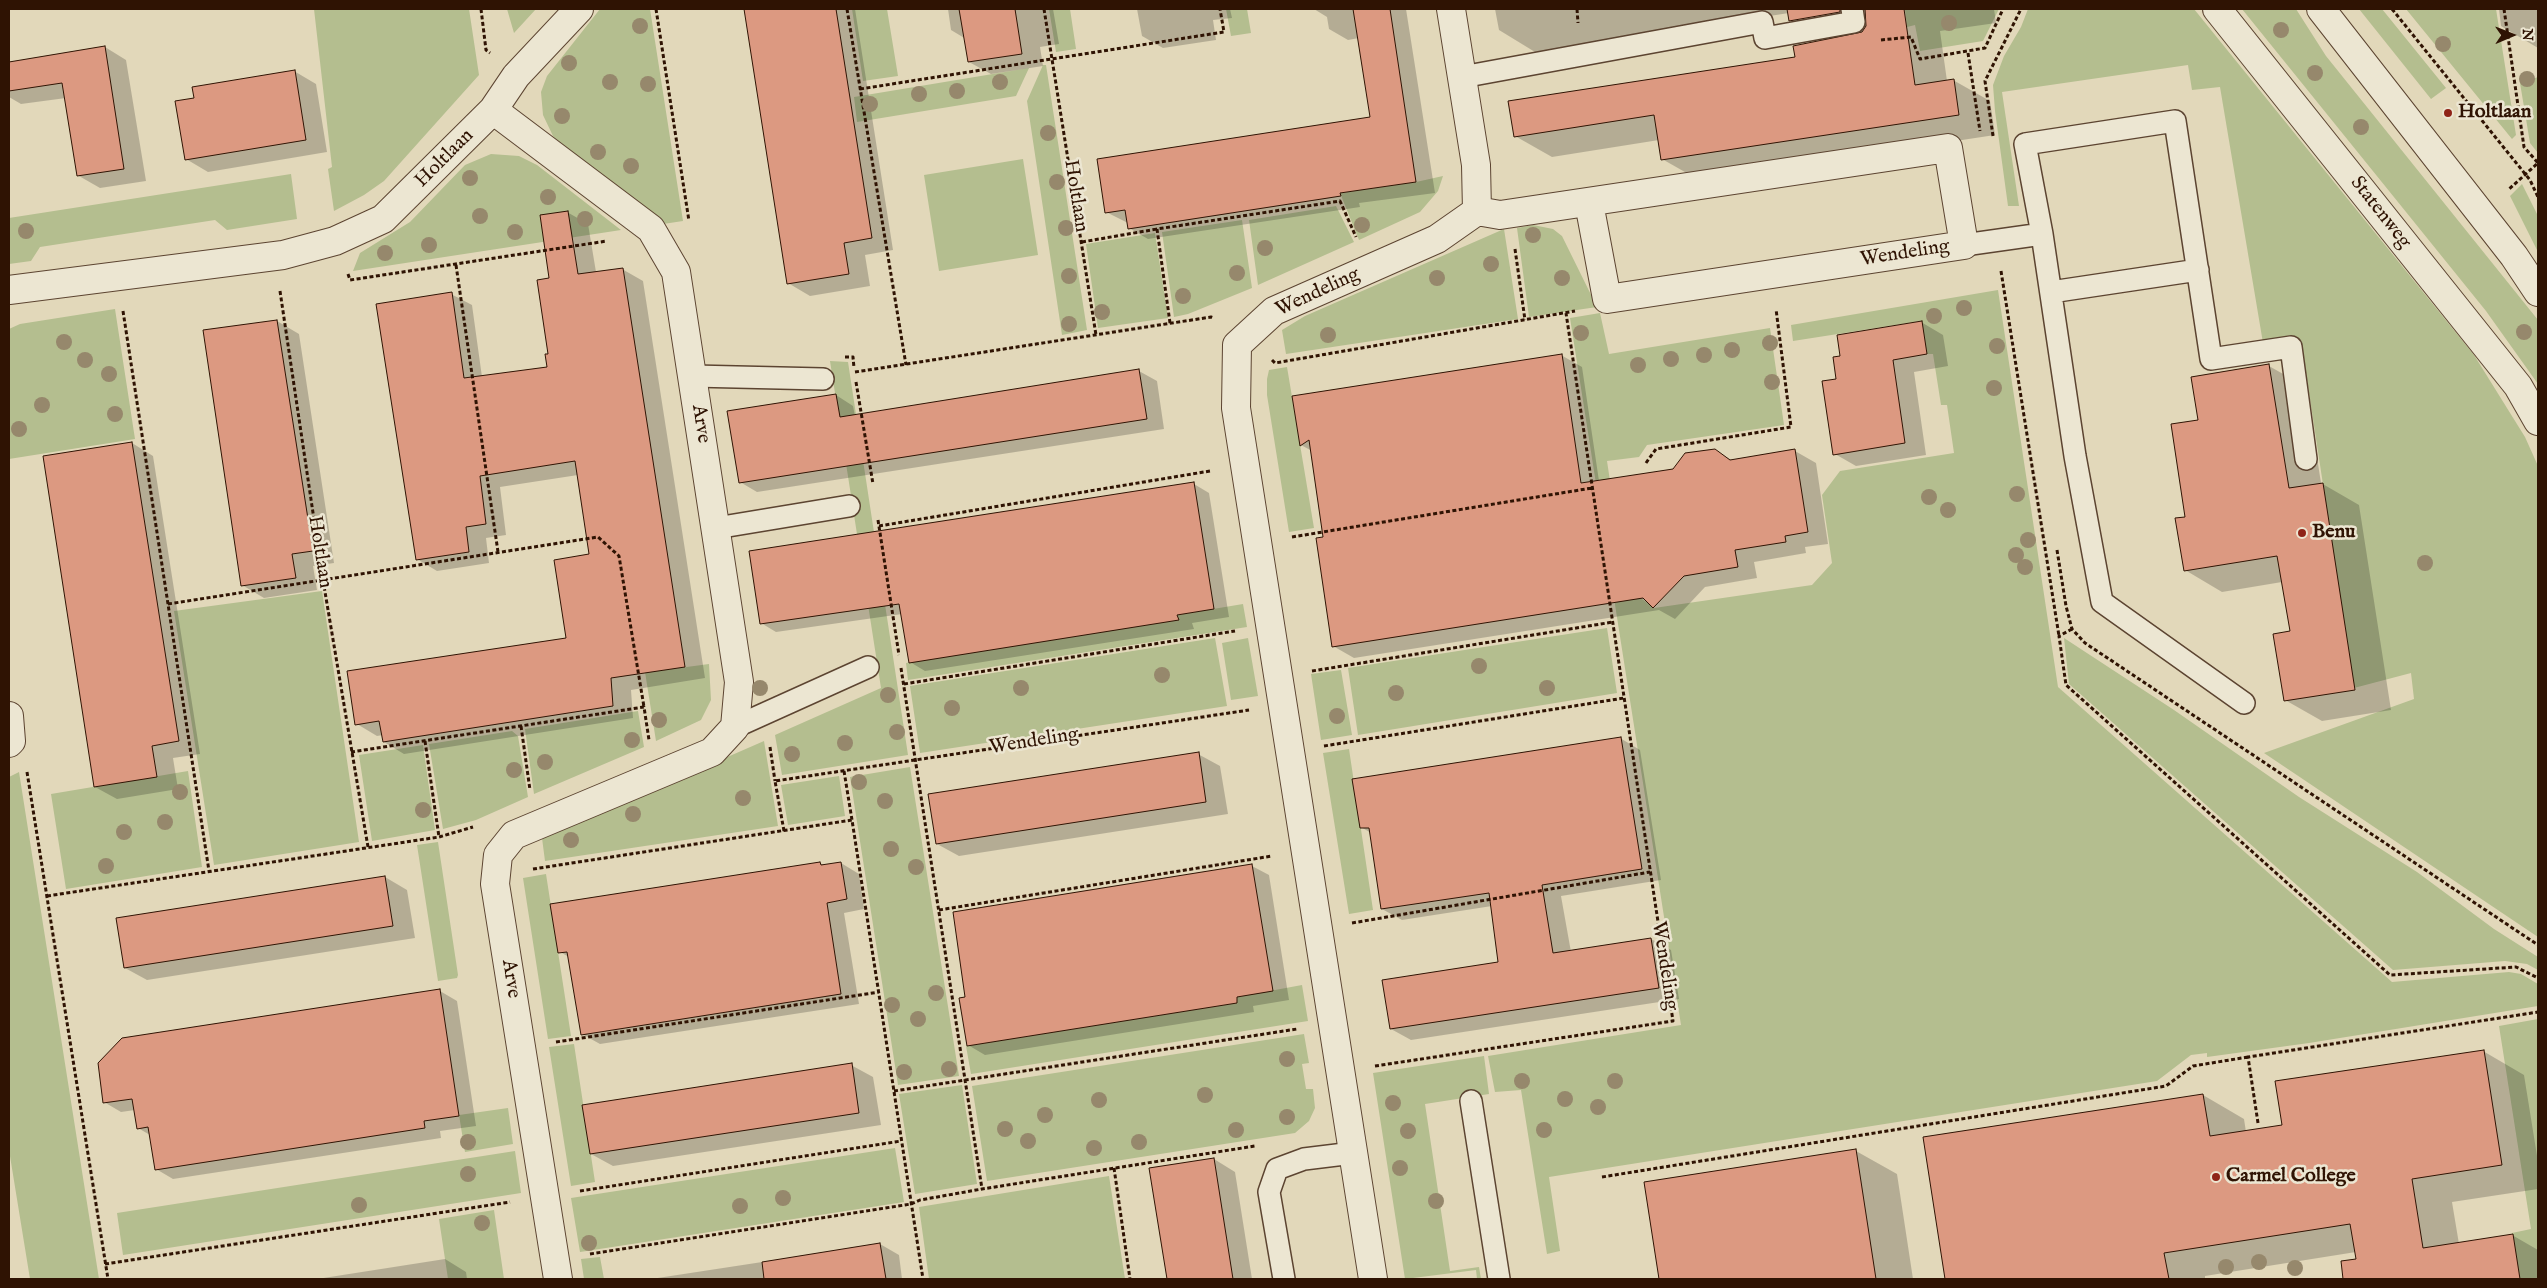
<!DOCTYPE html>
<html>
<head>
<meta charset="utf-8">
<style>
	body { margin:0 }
	#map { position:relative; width:2547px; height:1288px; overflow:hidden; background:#e2d8ba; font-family:"IM FELL English",serif }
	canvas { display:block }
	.frame { position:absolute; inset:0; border:10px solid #2f1303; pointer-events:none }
	.north { position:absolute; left:2487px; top:10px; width:50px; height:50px; -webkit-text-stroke:4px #ece6d2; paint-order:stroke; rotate:89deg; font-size:14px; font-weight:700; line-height:20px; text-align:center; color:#2f1303 }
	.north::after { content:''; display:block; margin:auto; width:18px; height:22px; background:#2f1303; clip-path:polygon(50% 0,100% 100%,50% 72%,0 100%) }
</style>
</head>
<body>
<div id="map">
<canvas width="2547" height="1288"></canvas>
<div class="frame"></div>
<div class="north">N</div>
</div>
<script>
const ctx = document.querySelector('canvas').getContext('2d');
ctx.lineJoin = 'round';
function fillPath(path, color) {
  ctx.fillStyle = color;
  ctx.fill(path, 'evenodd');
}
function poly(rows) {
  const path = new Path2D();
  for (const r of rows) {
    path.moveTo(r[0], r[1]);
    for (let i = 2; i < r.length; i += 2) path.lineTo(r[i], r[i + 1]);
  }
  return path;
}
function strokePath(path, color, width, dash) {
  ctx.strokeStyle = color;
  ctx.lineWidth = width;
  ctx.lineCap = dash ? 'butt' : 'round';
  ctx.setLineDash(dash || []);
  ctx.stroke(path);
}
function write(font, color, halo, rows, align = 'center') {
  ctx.font = font + ' "IM FELL English",serif';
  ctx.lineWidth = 5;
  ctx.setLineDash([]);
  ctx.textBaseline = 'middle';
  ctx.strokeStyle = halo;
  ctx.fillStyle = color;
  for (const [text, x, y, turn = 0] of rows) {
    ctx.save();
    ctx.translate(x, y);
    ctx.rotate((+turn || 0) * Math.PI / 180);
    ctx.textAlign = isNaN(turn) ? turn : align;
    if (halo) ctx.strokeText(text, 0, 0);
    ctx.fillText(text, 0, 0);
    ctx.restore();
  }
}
fillPath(poly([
	[314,9,469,9,479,75,384,181,364,195,334,211,328,169,332,167],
	[507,9,536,9,514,33],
	[600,9,650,9,683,221,663,224,561,145,553,136,543,115,541,92,547,76],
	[852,9,887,9,898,76,863,81],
	[1049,9,1070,9,1076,49,1056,52],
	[1226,9,1247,9,1251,33,1231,36],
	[1915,9,1999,9,1983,41,1920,51,1915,25,1907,27,1905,10],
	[2028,9,2194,9,2474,355,2525,437,2538,466,2538,937,2264,753,2414,699,2411,673,2354,688,2301,340,2263,343,2220,87,2192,90,2188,65,2002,92,2019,206,2008,206,1995,111,1993,85,2004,56,2021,27],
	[2242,9,2296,9,2326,56,2538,320,2538,384,2486,311],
	[2359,9,2382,9,2446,88,2431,99],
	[2406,9,2496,9,2516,135,2512,139],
	[1043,65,1046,65,1087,330,1062,335,1027,101],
	[1029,68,1016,96,857,122,854,97],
	[2538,77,2538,153,2530,143,2520,83],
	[491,154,519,156,537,165,621,230,353,271,360,253,410,222,465,165],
	[1023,159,1038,255,939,271,924,175],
	[291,174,297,219,227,230,215,220,40,247,31,261,9,264,9,218],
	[1443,176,1438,191,1420,212,1359,240,1340,193,1416,182],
	[2522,184,2538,216,2538,252,2510,196],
	[1336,206,1354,242,1258,285,1249,220],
	[1242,220,1252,288,1188,314,1174,317,1162,232],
	[1533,225,1553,229,1562,236,1597,307,1529,317,1517,228],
	[1504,229,1518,319,1286,354,1282,330,1305,316],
	[1155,233,1168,318,1098,328,1086,244],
	[1998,290,2058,687,2392,982,2509,972,2521,974,2538,984,2538,1006,2309,1043,2207,1057,2207,1053,2191,1055,2157,1081,1549,1177,1560,1251,1547,1254,1521,1090,1495,1092,1488,1056,1681,1025,1570,318,1600,313,1609,354,1770,328,1784,425,1647,445,1639,457,1607,461,1622,561,1637,595,1654,608,1812,585,1832,563,1822,495,1840,471,1954,453,1947,405,1941,405,1933,354,1927,354,1921,321,1793,341,1791,325],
	[115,309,135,439,9,459,9,329,20,324],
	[830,361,848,362,908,755,782,775,775,735,881,688],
	[1287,367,1314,528,1289,532,1267,395,1267,379,1269,370],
	[623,534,649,672,709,664,711,700,701,720,656,741],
	[322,591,359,842,214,865,174,611],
	[1243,604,1247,627,908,680,906,663,1178,620,1177,615],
	[1607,628,1617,693,1358,735,1348,668],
	[1215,638,1227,706,920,753,910,686],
	[1248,638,1258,696,1231,700,1222,643],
	[2064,638,2174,710,2299,797,2417,872,2494,929,2538,957,2538,970,2527,964,2505,961,2393,970,2069,684],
	[1341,670,1352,735,1321,740,1311,674],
	[638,711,644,747,534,794,525,729],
	[512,731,518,736,528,797,476,820,443,829,429,744],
	[764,741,778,826,545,861,542,838],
	[423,745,435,830,372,841,359,755],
	[1349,749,1373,910,1349,914,1323,753],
	[910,767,959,1076,898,1085,850,777],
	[188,771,202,867,66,889,51,794],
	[19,772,22,791,99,1279,30,1279,9,1150,9,777],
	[839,776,845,816,788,825,781,785],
	[438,842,458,975,457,978,438,981,417,845],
	[546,874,571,1036,548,1039,523,878],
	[1302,985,1308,1021,971,1074,966,1046,1237,1003,1237,997],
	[2538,1019,2538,1279,2520,1279,2512,1233,2531,1229,2499,1026],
	[1304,1034,1309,1063,1302,1064,1306,1089,1313,1089,1315,1108,1309,1121,1295,1133,987,1181,972,1086],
	[574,1044,595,1182,571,1186,549,1047],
	[1484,1056,1489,1094,1425,1104,1450,1271,1479,1267,1481,1279,1477,1279,1476,1270,1405,1279,1373,1073],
	[962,1085,977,1184,915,1194,899,1094],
	[508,1108,513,1144,465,1152,459,1115],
	[895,1148,904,1202,580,1252,571,1198],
	[515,1151,521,1193,123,1255,117,1213],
	[1109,1176,1125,1279,929,1279,919,1207],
	[494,1210,504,1279,448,1279,439,1219],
	[600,1257,604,1279,584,1279,581,1259]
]), '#b4be8f');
fillPath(poly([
	[745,9,855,9,893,250,865,255,870,286,810,296,788,283],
	[948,9,1053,9,1059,44,1040,47,1043,66,991,74,969,62,966,39,951,30],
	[1137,9,1230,9,1232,18,1213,20,1216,40,1163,48,1142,36],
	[1406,9,1435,193,1359,203,1360,207,1148,239,1129,228,1128,223,1106,212,1371,118,1359,38,1348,40,1329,29,1327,17,1314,9],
	[1495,9,1994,9,1996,23,1940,31,1947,81,1953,80,1990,101,1995,135,1699,180,1662,159,1659,140,1552,157,1515,136,1796,58,1826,41,1790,20,1789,13,1535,52,1499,30],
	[2499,9,2538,9,2538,48,2501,26],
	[105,47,126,60,146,181,100,188,79,176,66,98,21,104,9,97,9,63],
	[294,71,316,84,327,152,208,172,186,159,195,99],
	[567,212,588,224,596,272,622,269,643,281,705,678,631,690,633,718,404,754,384,742,383,735,377,736,357,724,567,639,591,555,578,475,500,487,506,535,486,538,489,563,437,571,417,559,451,294,472,305,482,377,548,368,550,279],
	[277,321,299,334,334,563,313,566,317,590,264,598,242,585],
	[1921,322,1943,335,1948,366,1914,372,1926,455,1856,466,1835,454,1837,380,1841,357],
	[1561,355,1582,367,1599,481,1674,470,1715,450,1733,461,1795,451,1816,463,1828,544,1805,547,1806,553,1754,562,1757,578,1705,587,1675,619,1659,610,1354,658,1333,646,1325,538,1312,451,1301,445,1293,397],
	[2269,366,2306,387,2321,483,2359,505,2391,710,2322,721,2285,700,2291,632,2282,582,2222,592,2185,570,2187,518,2199,421],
	[1139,371,1157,381,1164,429,757,492,740,482,836,395,853,406,855,416],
	[132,443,153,456,200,754,173,758,178,789,117,799,95,787],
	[1194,484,1209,493,1229,617,1192,623,1194,629,925,671,910,662,902,614,776,632,761,623],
	[1620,738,1640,750,1661,880,1561,896,1571,952,1651,939,1671,950,1679,999,1411,1040,1391,1029,1500,963,1492,906,1402,920,1382,909,1371,833,1361,827],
	[1198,754,1220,766,1228,814,959,856,937,844],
	[820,863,825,866,841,863,859,874,864,909,844,913,859,1004,600,1044,582,1034,569,957,560,952],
	[1252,866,1269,875,1289,1000,1253,1006,1254,1012,985,1055,968,1045,966,998],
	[385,877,407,890,415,938,147,980,125,968],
	[440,991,457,1001,476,1126,440,1131,441,1138,173,1179,156,1169,150,1135,138,1128,135,1110,121,1112,104,1102],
	[2483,1051,2524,1075,2538,1162,2538,1189,2452,1202,2459,1244,2512,1235,2538,1250,2538,1279,2360,1279,2356,1252,2205,1276,2205,1279,1946,1279,1924,1138,2203,1095,2244,1119,2246,1132,2283,1126],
	[851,1065,873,1077,881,1125,613,1166,591,1154],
	[1856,1151,1897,1174,1913,1279,1660,1279,1645,1183],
	[1214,1159,1235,1172,1252,1279,1168,1279,1151,1169],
	[880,1244,899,1255,902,1279,651,1279],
	[445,1259,466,1272,467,1279,317,1279]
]), '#0003');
const building = poly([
	[744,9,836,9,872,238,844,243,849,274,787,284,744,9],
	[959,9,1015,9,1022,54,968,62,959,9],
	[1353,9,1390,9,1416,182,1340,193,1341,196,1128,229,1125,210,1105,213,1097,159,1370,117,1353,9],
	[1787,9,1840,9,1840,12,1789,21,1787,9],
	[1865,9,1904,9,1915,85,1954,79,1959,115,1661,160,1654,115,1514,137,1508,101,1795,57,1793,46,1862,32,1866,26,1865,9],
	[105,46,124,169,77,176,62,83,9,91,9,62,105,46],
	[295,70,306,140,185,160,175,101,194,98,192,87,295,70],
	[568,211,578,274,623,268,685,667,611,678,613,706,383,742,379,721,355,725,347,671,566,638,554,560,589,554,575,461,480,476,486,524,466,527,469,552,416,560,376,304,452,292,464,378,547,367,545,354,548,354,537,280,549,278,540,215,568,211],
	[277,320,313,551,292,554,296,578,241,586,203,330,277,320],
	[1922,321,1927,354,1893,360,1905,443,1833,455,1822,381,1836,379,1833,357,1840,356,1837,335,1922,321],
	[1562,354,1581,483,1673,469,1685,453,1715,449,1730,460,1795,449,1808,532,1785,536,1786,542,1735,550,1738,567,1684,576,1653,608,1643,598,1332,647,1316,538,1323,537,1309,440,1300,446,1292,396,1562,354],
	[2269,364,2289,488,2323,483,2355,690,2284,701,2273,634,2290,631,2277,556,2184,571,2175,518,2185,517,2171,424,2198,420,2191,377,2269,364],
	[1139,369,1147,419,739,483,727,411,836,394,840,417,1139,369],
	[132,442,179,741,152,746,157,777,94,787,43,456,132,442],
	[1194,482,1214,609,1177,615,1179,620,909,663,899,604,760,624,749,551,1194,482],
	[1621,737,1642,869,1542,885,1553,953,1651,938,1659,988,1390,1029,1382,980,1498,962,1489,893,1381,909,1369,828,1360,828,1352,779,1621,737],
	[1199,752,1206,802,936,844,928,794,1199,752],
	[820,862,821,865,841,862,847,899,827,903,841,994,581,1035,567,952,558,953,550,904,820,862],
	[1252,864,1273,991,1237,997,1237,1003,967,1046,959,998,965,997,953,912,1252,864],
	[385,876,393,926,124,968,116,918,385,876],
	[440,989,459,1116,424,1121,425,1128,155,1170,148,1127,137,1129,132,1099,103,1103,98,1063,122,1038,440,989],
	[2484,1050,2502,1165,2412,1179,2423,1248,2513,1234,2520,1279,2343,1279,2341,1261,2356,1259,2350,1224,2164,1253,2169,1279,1945,1279,1923,1137,2203,1094,2210,1136,2282,1125,2275,1081,2484,1050],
	[852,1063,859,1113,590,1154,582,1105,852,1063],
	[1856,1149,1876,1279,1659,1279,1644,1182,1856,1149],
	[1214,1158,1233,1279,1167,1279,1149,1168,1214,1158],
	[880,1243,886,1279,764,1279,762,1262,880,1243]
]);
fillPath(building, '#dc9981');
strokePath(building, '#2f1303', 1);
const service = poly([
	[1462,77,1762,22,1765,38,1854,22,1852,9],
	[2042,234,2075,456,2102,602,2244,703],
	[1964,245,2042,234,2025,144,2175,121,2211,359,2291,347,2306,459],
	[2051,292,2198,270],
	[693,376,823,379],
	[716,528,849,506],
	[735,727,868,667],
	[1471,1101,1499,1279],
	[1284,1279,1269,1192,1277,1169,1304,1159,1353,1153]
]);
const minor = poly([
	[1451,9,1476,165,1477,211],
	[493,110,651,229,676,272,739,682,735,727,712,752,514,835,498,855,495,884,558,1279],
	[9,290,283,255,335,241,383,219,493,110,516,76,579,9],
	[9,716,11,741,9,743],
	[1373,1279,1236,408,1237,345,1274,311,1437,239,1477,211,1500,215,1948,148,1964,245,1607,299,1589,203]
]);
const tertiary = poly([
	[2217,9,2518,386,2538,421],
	[2321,9,2514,256,2538,292]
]);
strokePath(service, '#5c4431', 24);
strokePath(minor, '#5c4431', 30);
strokePath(tertiary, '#5c4431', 30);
strokePath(poly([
	[481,9,486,50,490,53],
	[656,9,689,221],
	[847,9,906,365],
	[1044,9,1096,335],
	[1577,9,1578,23],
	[2392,9,2530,180,2538,197],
	[2504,9,2524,147,2538,163,2508,190],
	[1881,40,1911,37,1920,59,1985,48,2003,9],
	[1968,53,1980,131],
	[860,89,1224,32,1220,9],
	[1993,136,1985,81,2021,9],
	[1082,242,1157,229],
	[1515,249,1525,320],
	[456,265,498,552],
	[2001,271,2059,636],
	[348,274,350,280,607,241],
	[280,291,323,580,368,847],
	[123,311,209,871],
	[1170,323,1157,229,1340,201,1356,237],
	[845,357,853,357,854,368],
	[1272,360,1275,363,1575,311],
	[855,372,1211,317,1214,318],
	[856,382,873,484],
	[1646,463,1656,449,1791,427,1776,309],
	[878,520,899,655],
	[879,526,1210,471],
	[1292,537,1592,488],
	[2057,550,2066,606,2072,629,2085,643,2538,945],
	[168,604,598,537,619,556,644,707],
	[2072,629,2059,636,2066,685,2390,975,2516,967,2538,978],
	[901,668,982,1189],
	[1312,671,1613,622],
	[904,684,1235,631],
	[521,726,530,790],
	[425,741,439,837],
	[1324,746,1624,698],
	[770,747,775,781],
	[351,752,644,707,649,740],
	[844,771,852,820],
	[27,772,108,1279],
	[784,831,775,781,1249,710],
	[533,869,852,820,923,1279],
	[47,896,439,837,473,827],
	[939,910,1272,856],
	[1352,923,1650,872],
	[556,1042,879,992],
	[1375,1066,1673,1021,1566,313],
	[894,1091,1297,1029],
	[2258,1123,2248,1057,2538,1012],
	[1114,1168,1130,1279],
	[1602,1177,2166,1086,2193,1066,2248,1057],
	[580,1191,901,1141],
	[590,1254,911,1204,920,1200,982,1189,1255,1146],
	[105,1264,510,1202]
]), '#2f1303', 3, [4, 2.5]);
strokePath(service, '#ece6d2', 21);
strokePath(minor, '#ece6d2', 28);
strokePath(tertiary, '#ece6d2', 28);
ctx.fillStyle = '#96886c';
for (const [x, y] of [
	[1949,23],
	[640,26],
	[2281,30],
	[2443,44],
	[569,63],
	[2315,73],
	[2527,79],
	[610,82],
	[1000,82],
	[648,84],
	[957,91],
	[919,94],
	[870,104],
	[562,116],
	[2361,127],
	[1048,133],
	[598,152],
	[631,166],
	[470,178],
	[1057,182],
	[548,197],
	[480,216],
	[585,219],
	[1362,225],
	[1066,228],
	[26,231],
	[515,232],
	[1533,235],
	[429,245],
	[1265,248],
	[385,253],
	[1491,264],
	[1237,273],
	[1069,276],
	[1437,278],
	[1562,278],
	[1183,296],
	[1964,308],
	[1102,312],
	[1934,316],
	[1069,324],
	[2524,332],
	[1581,333],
	[1328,335],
	[64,342],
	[1770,343],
	[1997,346],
	[1732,350],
	[1704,355],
	[1671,359],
	[85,360],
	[1638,365],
	[109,374],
	[1772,382],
	[1994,388],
	[42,405],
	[115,414],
	[19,429],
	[2017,494],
	[1929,497],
	[1948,510],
	[2028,540],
	[2016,555],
	[2425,563],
	[2025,567],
	[1479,666],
	[1162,675],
	[760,688],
	[1021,688],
	[1547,688],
	[1396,693],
	[888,695],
	[952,708],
	[1337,716],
	[659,720],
	[897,732],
	[632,740],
	[845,743],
	[792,754],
	[545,762],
	[514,770],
	[859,782],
	[180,792],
	[743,798],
	[885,801],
	[423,810],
	[633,814],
	[165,822],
	[124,832],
	[571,840],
	[891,849],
	[106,866],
	[916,867],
	[936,993],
	[892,1005],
	[918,1019],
	[1287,1059],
	[949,1069],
	[904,1072],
	[1522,1081],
	[1615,1081],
	[1205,1095],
	[1565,1099],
	[1099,1100],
	[1393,1103],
	[1598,1107],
	[1045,1115],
	[1287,1117],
	[1005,1129],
	[1236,1130],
	[1544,1130],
	[1408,1131],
	[1028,1141],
	[468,1142],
	[1139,1142],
	[1094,1148],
	[1400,1168],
	[468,1174],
	[783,1198],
	[1436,1201],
	[359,1205],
	[740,1206],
	[482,1223],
	[589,1243],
	[2259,1262],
	[2226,1267],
	[2295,1268]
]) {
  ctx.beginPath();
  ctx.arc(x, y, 8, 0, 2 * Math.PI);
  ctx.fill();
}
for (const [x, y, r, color] of [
	[2448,113,5,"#8f2418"],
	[2302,533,5,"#8f2418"],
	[2216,1177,5,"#8f2418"]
]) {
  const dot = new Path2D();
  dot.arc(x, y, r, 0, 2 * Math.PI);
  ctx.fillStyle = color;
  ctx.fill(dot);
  strokePath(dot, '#ece6d2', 2);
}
write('bold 20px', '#2f1303', '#ece6d2', [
	["Holtlaan",2458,113],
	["Benu",2312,533],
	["Carmel College",2226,1177]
], 'left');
write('20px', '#2f1303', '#ece6d2', [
	["Holtlaan",445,159,-45],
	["Holtlaan",1075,196,81],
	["Statenweg",2380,213,52],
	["Wendeling",1905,254,-9],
	["Wendeling",1318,293,-25],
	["Arve",700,424,81],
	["Holtlaan",319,552,81],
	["Wendeling",1034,742,-9],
	["Wendeling",1664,966,81],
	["Arve",510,979,81]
]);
</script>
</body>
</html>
